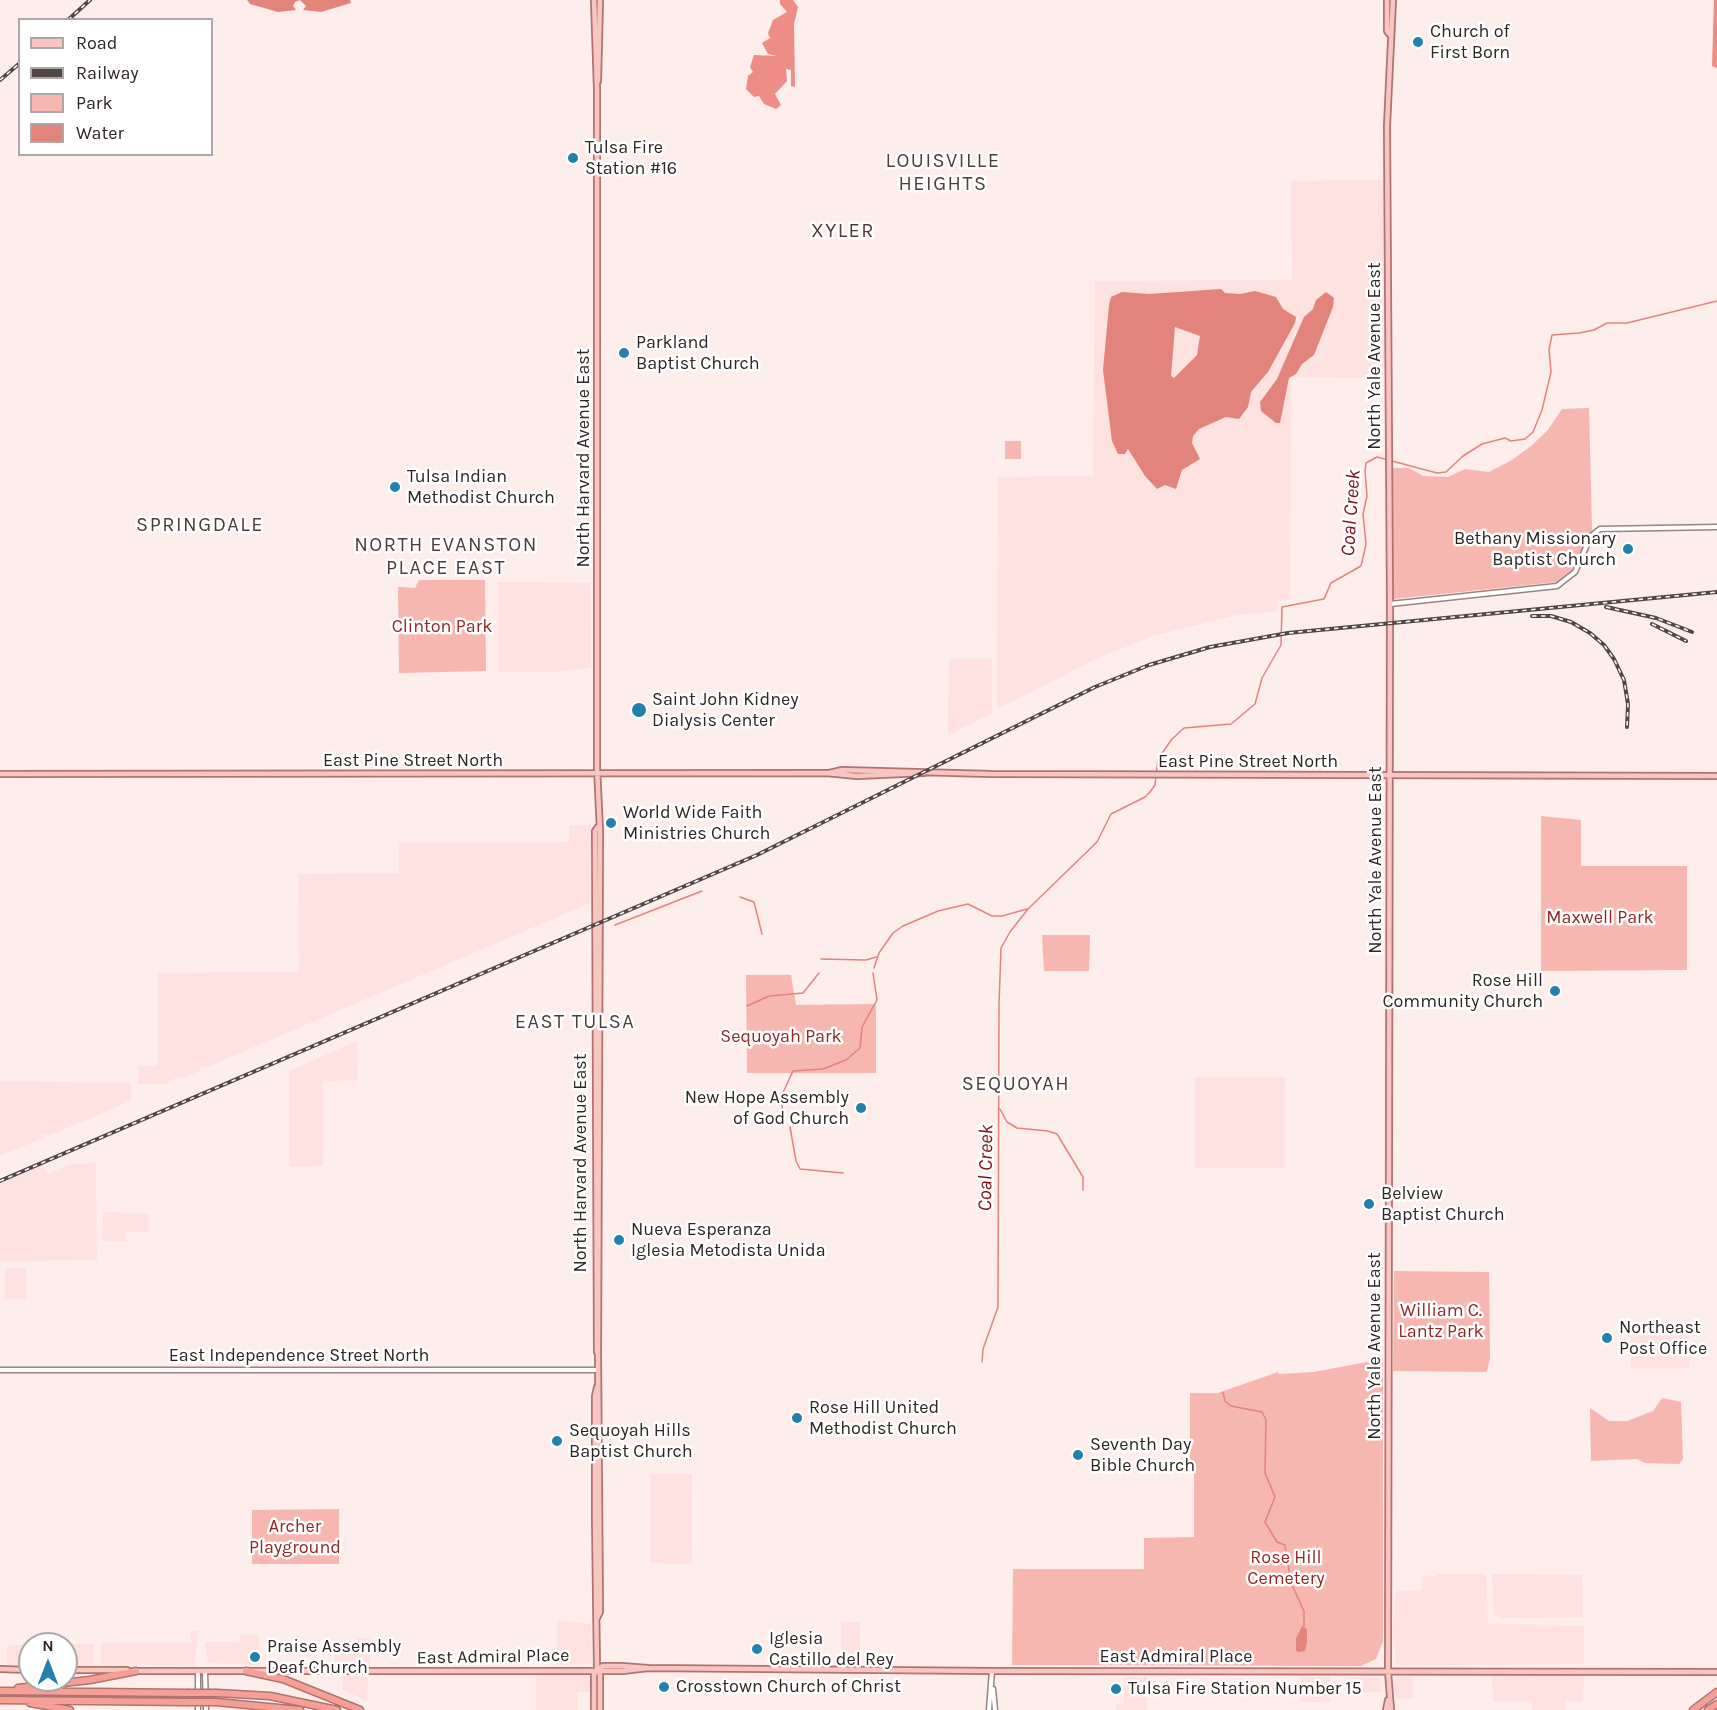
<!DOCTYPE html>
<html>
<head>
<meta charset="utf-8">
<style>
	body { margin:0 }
	#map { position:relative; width:1717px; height:1710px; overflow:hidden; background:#fdedeb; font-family:Karla,sans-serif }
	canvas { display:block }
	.legend { position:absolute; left:18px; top:18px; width:195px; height:138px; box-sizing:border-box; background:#fff; border:2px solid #aba8a7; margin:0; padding:8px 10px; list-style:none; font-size:18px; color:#2e2524 }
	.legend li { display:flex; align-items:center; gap:12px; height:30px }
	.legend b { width:30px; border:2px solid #aba8a7 }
	.north { position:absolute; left:18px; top:1632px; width:60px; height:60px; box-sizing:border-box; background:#fff; border:2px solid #aba8a7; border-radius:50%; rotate:0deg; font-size:16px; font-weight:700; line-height:24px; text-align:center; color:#2e2524 }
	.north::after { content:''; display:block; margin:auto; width:21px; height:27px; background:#2380ad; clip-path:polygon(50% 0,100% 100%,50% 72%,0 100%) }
</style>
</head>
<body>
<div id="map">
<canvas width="1717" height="1710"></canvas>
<ul class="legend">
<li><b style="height:8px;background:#f9c5c1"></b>Road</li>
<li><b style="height:8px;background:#514746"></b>Railway</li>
<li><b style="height:16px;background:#f6b7b0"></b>Park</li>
<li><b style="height:16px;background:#e2847c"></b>Water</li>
</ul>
<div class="north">N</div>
</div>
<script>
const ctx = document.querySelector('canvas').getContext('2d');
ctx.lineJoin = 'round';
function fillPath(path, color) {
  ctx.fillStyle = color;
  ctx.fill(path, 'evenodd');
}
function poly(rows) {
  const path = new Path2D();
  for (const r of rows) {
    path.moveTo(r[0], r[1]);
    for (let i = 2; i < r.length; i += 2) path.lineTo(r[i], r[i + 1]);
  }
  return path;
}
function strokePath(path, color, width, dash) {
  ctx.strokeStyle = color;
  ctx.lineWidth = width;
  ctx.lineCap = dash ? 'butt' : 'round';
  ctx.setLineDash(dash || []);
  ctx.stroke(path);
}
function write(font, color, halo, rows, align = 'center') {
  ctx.font = font + ' Karla,sans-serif';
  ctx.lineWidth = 5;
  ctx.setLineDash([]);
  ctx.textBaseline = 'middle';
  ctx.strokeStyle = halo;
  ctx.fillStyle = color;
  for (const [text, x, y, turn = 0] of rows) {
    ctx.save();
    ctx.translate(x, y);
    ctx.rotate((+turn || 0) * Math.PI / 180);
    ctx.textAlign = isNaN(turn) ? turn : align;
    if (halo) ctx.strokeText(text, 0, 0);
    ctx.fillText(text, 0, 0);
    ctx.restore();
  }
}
fillPath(poly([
	[1385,180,1384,378,1291,377,1290,599,1277,601,1277,611,1237,615,1153,636,1098,658,997,709,998,477,1093,476,1095,281,1292,280,1291,181],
	[498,582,590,583,591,667,557,672,498,672],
	[949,659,992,659,992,713,948,735],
	[569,825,591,825,590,903,207,1067,206,1065,200,1068,199,1071,185,1077,180,1076,164,1084,138,1084,138,1066,158,1066,158,973,299,972,298,874,399,873,399,843,569,842],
	[357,1041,358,1080,323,1081,323,1166,292,1167,289,1165,289,1071],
	[1195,1077,1285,1077,1285,1168,1195,1168],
	[0,1081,131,1083,131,1095,130,1101,51,1135,43,1135,43,1138,0,1156],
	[96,1163,97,1260,0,1261,0,1182,42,1164,48,1174,70,1164],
	[107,1212,149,1214,149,1232,126,1232,126,1241,102,1241,103,1215],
	[5,1268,26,1268,26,1299,5,1299],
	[1689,1323,1689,1368,1631,1368,1631,1324],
	[650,1474,692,1474,692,1564,650,1563],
	[1437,1574,1486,1574,1488,1624,1584,1625,1584,1664,1396,1665,1393,1632,1396,1591,1421,1591,1422,1576,1437,1576],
	[1492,1574,1582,1575,1583,1617,1503,1618,1494,1615],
	[557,1620,591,1624,592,1664,557,1665],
	[841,1622,860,1622,860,1660,841,1661],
	[190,1631,198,1631,194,1666,101,1664,101,1643,191,1643],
	[240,1635,259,1635,259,1665,208,1663,205,1642,239,1642],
	[357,1638,370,1638,370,1667,335,1667,334,1641,357,1641],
	[66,1644,94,1644,94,1665,66,1665],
	[7,1645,30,1645,30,1665,7,1665],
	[536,1674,590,1674,592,1692,577,1692,577,1710,536,1710],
	[1492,1675,1584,1676,1583,1701,1566,1701,1566,1710,1532,1710,1532,1701,1493,1702],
	[343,1676,368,1677,367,1701,343,1690],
	[1124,1677,1147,1677,1147,1710,1116,1710,1116,1704,1124,1704],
	[1300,1677,1330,1677,1330,1702,1300,1702],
	[1345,1677,1381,1678,1382,1692,1345,1693],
	[1397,1677,1413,1677,1413,1699,1395,1699,1394,1681]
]), '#fee2df');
fillPath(poly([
	[1589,408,1592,530,1569,575,1557,582,1393,599,1392,468,1409,468,1423,476,1448,477,1465,469,1489,472,1512,460,1531,446,1547,431,1562,409],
	[1005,441,1021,441,1021,459,1005,459],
	[419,580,485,580,486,671,399,673,398,587,415,588],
	[1541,816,1581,820,1581,866,1687,866,1687,970,1541,971],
	[1042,935,1090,935,1089,971,1044,971],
	[746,975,791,975,796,1005,876,1004,876,1073,747,1073],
	[1394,1271,1489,1272,1490,1358,1487,1372,1393,1371],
	[1383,1359,1383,1641,1376,1659,1361,1666,1012,1665,1013,1569,1144,1569,1144,1538,1194,1537,1194,1471,1190,1470,1190,1393,1218,1393,1278,1372,1279,1374,1314,1372],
	[1662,1398,1681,1402,1683,1459,1679,1464,1645,1463,1637,1459,1591,1461,1590,1408,1609,1421,1627,1421,1653,1411],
	[339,1509,339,1564,252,1564,252,1510]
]), '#f6b7b0');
fillPath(poly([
	[780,0,793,0,798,7,794,24,795,87,791,86,791,70,786,69,787,81,775,94,781,105,776,109,764,104,759,96,754,97,746,89,748,76,753,72,750,67,754,55,777,56,768,54,762,43,770,38,768,33,773,20,787,12,780,4],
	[1714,0,1717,0,1717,68,1712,66]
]), '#ed8d85');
fillPath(poly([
	[247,0,350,0,351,3,321,12,303,10,306,6,300,0,295,2,293,6,296,10,278,12,250,4],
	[1221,289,1225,293,1240,294,1255,291,1276,297,1283,309,1296,317,1295,323,1268,372,1251,392,1248,407,1239,419,1226,417,1199,429,1193,436,1192,443,1200,459,1182,470,1176,489,1165,485,1157,489,1145,476,1128,449,1125,454,1118,454,1112,441,1103,370,1109,305,1111,297,1122,292,1149,294],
	[1175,327,1200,336,1197,355,1174,378,1171,376],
	[1326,292,1334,298,1333,307,1314,355,1302,364,1296,374,1289,378,1280,423,1276,423,1261,411,1260,402,1277,379,1304,317,1313,309,1316,300],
	[1302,1626,1307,1629,1307,1642,1305,1651,1298,1652,1296,1650,1296,1638]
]), '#e2847c');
strokePath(poly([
	[740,897,754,902,762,934],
	[615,925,702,891],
	[821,959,866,960,876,957],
	[874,968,879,953,893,933,903,926,938,911,968,904,992,916,1002,916,1027,909],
	[747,1006,769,996,803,993,819,973],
	[1000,1109,1007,1122,1017,1128,1048,1131,1057,1134,1083,1177,1083,1190],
	[783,1114,781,1097,793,1071,823,1069,846,1060,860,1048,862,1027,877,1000,873,973],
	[790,1127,796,1161,800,1169,843,1173],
	[982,1362,983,1349,998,1307,999,1005,1001,948,1010,932,1028,909,1097,842,1111,814,1145,797,1150,792,1155,785,1158,759,1172,739,1184,728,1231,724,1255,704,1262,678,1281,645,1282,607,1324,599,1331,583,1361,566,1366,544,1363,514,1367,496,1365,472,1366,463,1377,457,1437,473,1446,472,1463,456,1482,444,1505,438,1511,441,1525,439,1533,432,1542,410,1551,372,1549,350,1552,335,1579,333,1594,330,1607,323,1627,323,1717,301],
	[1223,1392,1225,1401,1231,1406,1262,1412,1266,1420,1265,1473,1275,1497,1265,1522,1277,1542,1285,1545,1291,1583,1304,1611,1304,1626]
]), '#e2847c', 1.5);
const minor = poly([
	[1390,604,1557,586,1575,572,1591,536,1600,529,1717,527],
	[0,1370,598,1370],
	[198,1671,198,1710],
	[205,1671,206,1710],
	[993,1689,995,1710],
	[989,1710,992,1671]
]);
const major = poly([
	[594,0,597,89,597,767,600,831,598,1355,600,1612,597,1618],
	[1387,0,1387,31,1390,35],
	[598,81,600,0],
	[829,773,842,770,991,774,1717,776],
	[0,774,826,773,857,776,924,773],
	[597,1352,595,831,598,827],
	[0,1669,30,1670],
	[597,1669,603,1666,621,1666,648,1668,992,1671,1717,1672],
	[597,1669,600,1675,600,1710],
	[66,1670,127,1670],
	[136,1671,623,1671,648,1668],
	[594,1710,594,1674,597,1669,595,1519,595,1396,597,1387],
	[1386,1710,1388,1700],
	[1391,1710,1388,1671,1390,604,1387,126,1393,0]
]);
const highway = poly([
	[246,1671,283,1679,360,1710],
	[18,1688,90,1680,136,1671],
	[0,1691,187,1693],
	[217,1693,270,1696,337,1710],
	[0,1700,187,1702],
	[216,1702,300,1710],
	[30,1703,70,1710],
	[1693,1710,1717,1692],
	[1708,1710,1717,1704]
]);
strokePath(minor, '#9a8280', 7);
strokePath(major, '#af746f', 8);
strokePath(highway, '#af746f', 9);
strokePath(minor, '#fff', 4);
strokePath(major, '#f9c5c1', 4.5);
strokePath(highway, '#f59f97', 6);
const rail = poly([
	[68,20,90,0],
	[0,80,20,63],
	[1606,607,1656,618,1692,632],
	[1532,616,1551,616,1571,622,1590,633,1604,645,1614,659,1624,680,1628,704,1627,727],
	[1652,624,1686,641],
	[0,1181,757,855,1095,687,1149,665,1210,647,1288,633,1717,592]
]);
strokePath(rail, '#514746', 4);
strokePath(rail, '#fff', 1.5, [4.5]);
const highwayBridge = poly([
	[187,1693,217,1693],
	[187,1702,216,1702]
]);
strokePath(highwayBridge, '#af746f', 9, []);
strokePath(highwayBridge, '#f59f97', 6);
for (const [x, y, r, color] of [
	[1418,42,6,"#2380ad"],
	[573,158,6,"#2380ad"],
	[624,353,6,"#2380ad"],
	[395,487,6,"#2380ad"],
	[1628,549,6,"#2380ad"],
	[639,710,8,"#2380ad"],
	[611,823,6,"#2380ad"],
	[1555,991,6,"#2380ad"],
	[861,1108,6,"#2380ad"],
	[1369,1204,6,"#2380ad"],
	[619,1240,6,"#2380ad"],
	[1607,1338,6,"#2380ad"],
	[797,1418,6,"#2380ad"],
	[557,1441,6,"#2380ad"],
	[1078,1455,6,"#2380ad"],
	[757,1649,6,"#2380ad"],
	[255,1657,6,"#2380ad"],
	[664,1687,6,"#2380ad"],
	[1116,1689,6,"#2380ad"]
]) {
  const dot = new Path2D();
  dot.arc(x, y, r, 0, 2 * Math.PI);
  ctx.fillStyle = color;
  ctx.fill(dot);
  strokePath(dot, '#fff', 2);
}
write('18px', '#2e2524', '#fff', [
	["Church of",1430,32],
	["First Born",1430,53],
	["Tulsa Fire",585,148],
	["Station #16",585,169],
	["Parkland",636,343],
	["Baptist Church",636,364],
	["Tulsa Indian",407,477],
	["Methodist Church",407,498],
	["Bethany Missionary",1616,539,"right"],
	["Baptist Church",1616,560,"right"],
	["Saint John Kidney",652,700],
	["Dialysis Center",652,721],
	["World Wide Faith",623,813],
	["Ministries Church",623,834],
	["Rose Hill",1543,981,"right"],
	["Community Church",1543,1002,"right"],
	["New Hope Assembly",849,1098,"right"],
	["of God Church",849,1119,"right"],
	["Belview",1381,1194],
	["Baptist Church",1381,1215],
	["Nueva Esperanza",631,1230],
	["Iglesia Metodista Unida",631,1251],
	["Northeast",1619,1328],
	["Post Office",1619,1349],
	["Rose Hill United",809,1408],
	["Methodist Church",809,1429],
	["Sequoyah Hills",569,1431],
	["Baptist Church",569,1452],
	["Seventh Day",1090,1445],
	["Bible Church",1090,1466],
	["Iglesia",769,1639],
	["Castillo del Rey",769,1660],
	["Praise Assembly",267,1647],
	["Deaf Church",267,1668],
	["Crosstown Church of Christ",676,1687],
	["Tulsa Fire Station Number 15",1128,1689]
], 'left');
write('18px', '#2e2524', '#fff', [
	["North Yale Avenue East",1375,356,-90],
	["North Harvard Avenue East",584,458,-90],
	["East Pine Street North",413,761],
	["East Pine Street North",1248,762],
	["North Yale Avenue East",1376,860,-90],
	["North Harvard Avenue East",581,1163,-90],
	["North Yale Avenue East",1375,1346,-90],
	["East Independence Street North",299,1356],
	["East Admiral Place",493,1657,-1],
	["East Admiral Place",1176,1657]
]);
write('18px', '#942526', '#fff', [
	["Clinton Park",442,627],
	["Maxwell Park",1600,918],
	["Sequoyah Park",781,1037],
	["William C.",1441,1311],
	["Lantz Park",1441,1332],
	["Archer",295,1527],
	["Playground",295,1548],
	["Rose Hill",1286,1558],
	["Cemetery",1286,1579]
]);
ctx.letterSpacing = '1.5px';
write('20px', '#503b39', '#fff', [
	["LOUISVILLE",943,161],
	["HEIGHTS",943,184],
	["XYLER",843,231],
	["SPRINGDALE",200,525],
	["NORTH EVANSTON",446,545],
	["PLACE EAST",446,568],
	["EAST TULSA",575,1022],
	["SEQUOYAH",1016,1084]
]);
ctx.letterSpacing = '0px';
write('italic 20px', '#820f16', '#fff', [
	["Coal Creek",1351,513,-86],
	["Coal Creek",986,1168,-89]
]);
</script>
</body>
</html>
